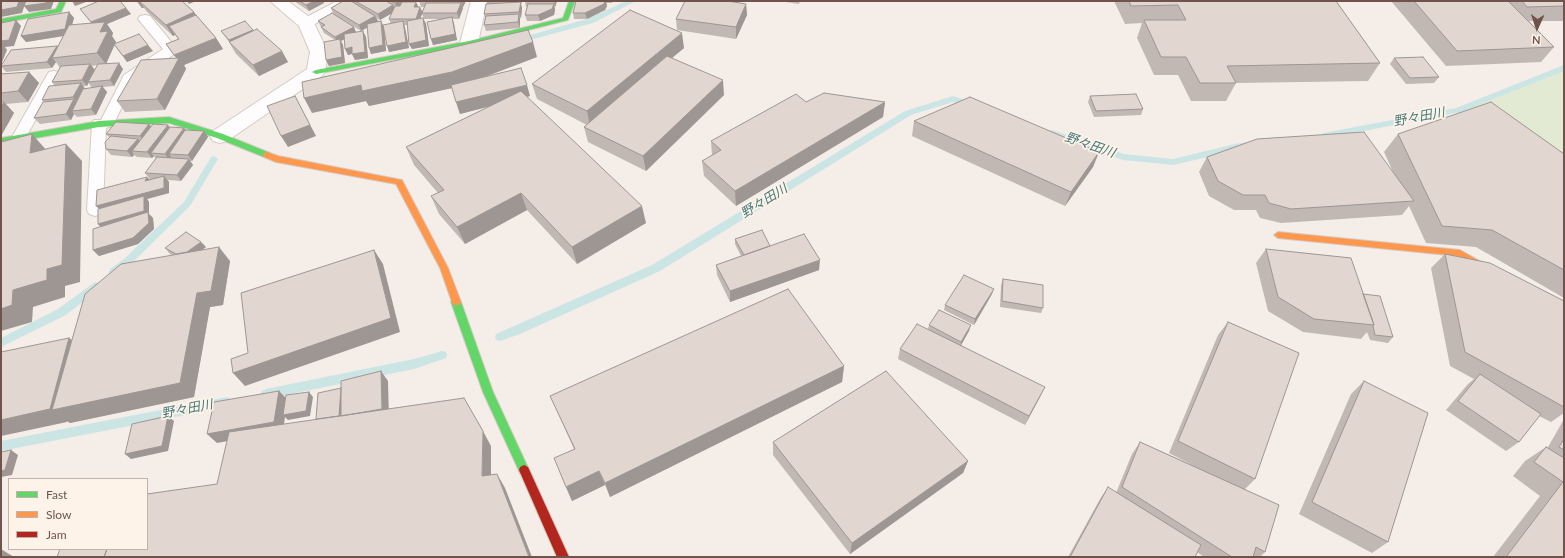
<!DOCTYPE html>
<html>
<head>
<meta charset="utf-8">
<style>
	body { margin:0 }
	#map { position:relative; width:1565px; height:558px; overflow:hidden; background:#f5eee8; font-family:Lato,sans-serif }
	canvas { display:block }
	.frame { position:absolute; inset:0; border:2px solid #70544b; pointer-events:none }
	.legend { position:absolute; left:8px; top:478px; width:140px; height:72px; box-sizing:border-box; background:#fef3e8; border:1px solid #c5b3a9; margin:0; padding:5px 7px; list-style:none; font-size:12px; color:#70544b }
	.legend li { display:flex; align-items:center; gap:8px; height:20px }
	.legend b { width:20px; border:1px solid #c5b3a9 }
	.north { position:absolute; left:1517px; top:8px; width:40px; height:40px; -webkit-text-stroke:3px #fef3e8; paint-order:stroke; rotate:183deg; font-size:11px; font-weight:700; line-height:16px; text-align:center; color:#70544b }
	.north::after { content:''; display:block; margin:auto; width:14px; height:18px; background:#70544b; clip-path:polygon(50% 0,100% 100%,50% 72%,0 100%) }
</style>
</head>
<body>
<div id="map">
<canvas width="1565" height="558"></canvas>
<div class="frame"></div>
<ul class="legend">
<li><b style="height:5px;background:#63d668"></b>Fast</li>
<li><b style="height:5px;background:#ff974d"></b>Slow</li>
<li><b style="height:5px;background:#b3261e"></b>Jam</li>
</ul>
<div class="north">N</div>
</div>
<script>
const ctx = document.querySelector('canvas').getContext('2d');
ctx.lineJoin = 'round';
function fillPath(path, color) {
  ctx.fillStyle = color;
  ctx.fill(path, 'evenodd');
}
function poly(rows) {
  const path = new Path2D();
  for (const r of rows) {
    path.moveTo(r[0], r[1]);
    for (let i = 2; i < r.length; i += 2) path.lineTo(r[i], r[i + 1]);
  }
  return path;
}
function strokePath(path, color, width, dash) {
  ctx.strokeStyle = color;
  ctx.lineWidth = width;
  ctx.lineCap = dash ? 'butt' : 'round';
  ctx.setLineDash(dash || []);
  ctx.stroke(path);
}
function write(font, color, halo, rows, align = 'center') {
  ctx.font = font + ' Lato,"Noto Sans JP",sans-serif';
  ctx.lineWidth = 3.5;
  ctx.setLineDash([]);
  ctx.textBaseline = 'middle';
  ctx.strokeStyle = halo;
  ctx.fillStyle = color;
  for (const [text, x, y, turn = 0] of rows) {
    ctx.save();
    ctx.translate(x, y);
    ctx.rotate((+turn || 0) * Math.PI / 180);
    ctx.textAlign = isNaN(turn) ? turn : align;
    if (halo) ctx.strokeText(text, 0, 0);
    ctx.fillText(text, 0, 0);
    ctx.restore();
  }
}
fillPath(poly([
	[1564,70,1564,175,1467,109,1531,84]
]), '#e3ead3');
fillPath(poly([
	[626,1,636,1,593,23,519,43,515,41,516,39,587,19,626,1],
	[1564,65,1564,71,1461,112,1323,139,1319,136,1323,133,1456,108,1564,65],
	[953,96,974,103,975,105,971,108,953,102,911,115,660,271,520,334,500,341,496,340,495,337,496,334,652,265,905,111,953,96],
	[1052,130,1124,154,1173,159,1235,144,1248,142,1252,145,1248,148,1173,165,1123,160,1049,135,1048,133,1049,131,1052,130],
	[214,156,218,159,190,206,130,265,118,275,110,275,109,272,110,269,124,259,184,202,211,157,214,156],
	[95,282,99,283,100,286,99,289,66,315,1,347,1,338,58,309,95,282],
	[442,351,446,352,447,355,446,358,414,369,266,399,262,397,260,394,262,391,266,389,414,359,442,351],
	[227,397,231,399,233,402,231,405,227,407,1,451,1,441,227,397]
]), '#cbe5e4');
const lane = poly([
	[337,1,352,1,351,4,311,26,301,26,299,23,301,20,337,1],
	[145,15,150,16,178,50,176,53,135,81,114,123,112,126,106,128,103,210,101,214,95,216,89,214,87,210,92,124,94,120,101,120,124,75,163,49,138,19,140,16,145,15],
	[54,71,59,72,61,75,26,137,24,141,19,142,14,141,12,137,47,75,49,72,54,71]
]);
const street = poly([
	[270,1,288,1,312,19,328,52,325,72,322,76,227,141,220,143,213,141,210,136,213,131,307,69,310,52,299,26,270,1],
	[471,1,487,1,478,43,475,47,469,48,463,47,460,43,471,1]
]);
const fast = poly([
	[60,1,66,1,61,12,1,23,1,19,56,9,60,1],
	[569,1,575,1,568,20,469,45,316,74,312,72,316,70,469,41,563,18,569,1],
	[169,117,223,134,270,153,271,155,270,157,264,157,217,138,169,123,99,127,1,144,1,138,99,121,169,117],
	[456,298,459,299,461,302,493,392,529,470,528,473,524,475,520,473,483,392,451,302,453,299,456,298]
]);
const slow = poly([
	[267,152,278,156,402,180,448,268,461,302,459,305,453,305,440,268,396,184,276,162,264,157,263,155,264,153,267,152],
	[1278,232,1460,250,1501,273,1502,275,1501,277,1495,277,1458,256,1278,238,1274,235,1278,232]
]);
const jam = poly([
	[524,465,528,467,569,557,557,557,519,470,520,467,524,465]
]);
strokePath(lane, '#d4cbc6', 2);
strokePath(street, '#d4cbc6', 2);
strokePath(fast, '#d4cac4', 2);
strokePath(slow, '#d4cac4', 2);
strokePath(jam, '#d4cac4', 2);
fillPath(lane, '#fefcfc');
fillPath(street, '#fefcfc');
fillPath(fast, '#63d668');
fillPath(slow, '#ff974d');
fillPath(jam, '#b3261e');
fillPath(poly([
	[136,1,182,1,194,12,196,15,216,38,223,49,184,65,186,69,165,110,125,112,117,101,176,58,166,44,178,39,175,35,173,36,147,12,144,8,142,8],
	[294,1,323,1,324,3,309,11],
	[343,1,412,1,410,2,418,7,420,7,422,12,424,7,421,7,419,1,466,1,463,7,462,7,463,8,459,19,452,19,457,40,433,45,431,39,444,19,424,19,422,14,420,19,423,18,426,24,429,46,412,49,409,44,407,25,404,25,409,48,389,52,384,30,386,51,371,54,367,28,361,31,341,18,354,27,356,32,363,31,366,37,368,58,355,60,352,54,348,55,345,39,341,41,343,45,345,63,329,66,326,60,335,40,324,33,318,21,333,13,331,8],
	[392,13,389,19,391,24,383,26,378,21,376,18,380,20],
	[522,1,521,4,522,8,521,18,520,18,520,28,486,31,484,25,485,17,484,14,487,4,487,2],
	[525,1,557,1,555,7,554,7,555,10,554,15,540,21,527,21,525,15,528,7,526,7],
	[576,1,613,1,612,3,606,3,607,6,605,10,587,19,574,19,573,13],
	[779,1,800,1,799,4],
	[1114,1,1336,1,1380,63,1368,81,1236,83,1226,101,1191,101,1178,75,1154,75,1137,38,1142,23,1125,24],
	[1391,1,1564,1,1564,21,1529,21,1554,47,1541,62,1446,66],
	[746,4,747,15,736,39,677,30,676,19],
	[126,8,131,14,107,24,113,33,112,36,116,42,115,44,153,51,127,62,114,45,106,64,123,69,114,86,103,87,107,92,96,115,77,117,74,114,71,120,40,124,34,118,44,102,42,100,54,85,52,82,60,68,56,62,52,68,6,72,1,66,1,65,57,46,58,47,64,36,26,42,21,36,69,12,74,18,72,25,91,23,80,9],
	[97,65,95,70,92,66],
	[88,82,92,88,85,88,83,86,87,86],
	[221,31,253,31,288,62,259,76,236,54,229,42],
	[684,48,672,58,724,95,646,171,588,142,584,127,587,125,537,99,532,84],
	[537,57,488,76,530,96,527,97,646,223,577,264,527,210,465,244,439,214,431,196,438,193,414,165,406,147,490,106,460,114,456,102,452,88,369,106,366,101,312,113],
	[1394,58,1439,77,1434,83,1406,84,1390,64],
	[29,72,39,83,28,102,6,104,14,113,1,136,1,74],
	[1090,96,1143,109,1141,115,1094,117,1088,102],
	[806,102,885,102,883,117,736,206,704,176,702,161,712,156,711,141],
	[914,121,1099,152,1093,167,1065,206,912,136],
	[149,124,151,127,168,125,170,128,184,128,186,130,204,131,208,137,192,161,190,161,193,165,181,181,168,180,169,182,169,193,147,199,149,202,149,214,153,218,154,229,138,244,99,256,93,250,101,227,98,224,99,209,96,206,147,177,150,179,145,173,156,159,154,156,152,158,137,157,134,155,132,157,111,155,106,149,109,137,106,134],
	[1398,134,1564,154,1564,298,1476,247,1426,243,1409,206,1402,215,1281,223,1260,218,1256,210,1234,210,1209,196,1199,172,1207,157,1394,174,1384,152],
	[735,239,770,246,819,270,730,302,717,275,716,265,741,256,735,244],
	[201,242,206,247,203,249,230,261,223,305,210,307,194,397,70,423,67,421,67,422,69,338,72,340,172,255,170,254,165,248],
	[1266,249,1363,294,1393,337,1388,343,1370,340,1367,332,1361,339,1303,332,1268,311,1256,263],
	[1445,254,1564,301,1564,413,1551,422,1539,416,1519,442,1506,451,1446,410,1468,384,1474,379,1450,366,1431,268],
	[1003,279,1043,308,1041,313,1000,307,1001,285],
	[992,294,974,325,944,310,945,305],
	[1228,322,1255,479,1245,489,1265,552,1260,557,1204,557,1197,552,1195,557,1068,557,1100,499,1108,487,1116,493,1132,454,1140,442,1194,466,1169,453,1218,335],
	[929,325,969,331,961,345,1040,397,1025,425,898,359,900,349,928,329],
	[844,366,842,382,610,497,605,485,572,501,566,487,574,449,557,411,550,396],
	[1364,381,1388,542,1372,553,1299,514,1351,394],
	[1564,419,1564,557,1493,557,1540,496,1513,476,1525,461,1546,447,1548,447],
	[773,442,968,461,963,473,850,554,773,455]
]), '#c2b8b3');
fillPath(poly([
	[19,1,26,1,22,13,1,17,1,10],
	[47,1,54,1,51,9,29,12,24,6],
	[72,1,89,1,75,6],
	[187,1,196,1,189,4],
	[314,1,323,1,324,3,309,11,306,5],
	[399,1,412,1,398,9,395,3],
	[461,1,466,1,463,7,461,2],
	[519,1,522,1,521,4,522,8,521,18,519,12,520,5],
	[554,1,557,1,555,7],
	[605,1,606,1,607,6,605,10,587,19,585,13],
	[138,2,140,2,144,8,142,8],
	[416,2,419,8,414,7],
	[461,3,463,8,459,19,457,13],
	[554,4,555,10,554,15,540,21,538,15],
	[746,4,747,15,736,39,736,27],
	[393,5,396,11,380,20,378,14],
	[420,7,423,13,422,13,422,14,418,25,416,19],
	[126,8,131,14,107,24,113,33,112,36,116,42,106,64,97,53,96,28,91,22],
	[69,12,74,18,69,35,26,42,21,36],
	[194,12,201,23,169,26,175,35,173,36,166,25],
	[519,14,520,20,520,28,518,22],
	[375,16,378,21,361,31,359,25],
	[452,17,454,23,457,40,433,45,431,39],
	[423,18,426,24,429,46,412,49,409,44],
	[16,20,21,26,14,46,5,47,7,50,1,65,1,41],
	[381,21,384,27,386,51,371,54,369,48],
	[403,21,405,27,409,48,389,52,387,46],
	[354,27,356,33,341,41,343,45,345,63,329,66,326,60,338,43,335,37],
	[253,30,256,36,232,46,229,40],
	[363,31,366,37,368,58,355,60,352,54],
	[682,33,684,48,590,126,587,111],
	[216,38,223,49,184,65,186,69,165,110,157,99,178,60,174,55],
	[533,42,537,57,457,87,369,106,366,101,312,113,304,98],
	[148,45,153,51,127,62,123,56],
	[57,46,62,52,52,58,56,62,52,68,47,62],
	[352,47,355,53,348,55,345,49],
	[282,51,288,62,259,76,253,65],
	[119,63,123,69,114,86,110,80],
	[90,64,95,70,87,86,82,80],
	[29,72,39,83,28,102,18,91],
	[723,80,724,95,646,171,643,156],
	[81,83,85,89,78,103,73,97],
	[527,85,530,96,460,114,456,102],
	[102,86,107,92,96,115,91,109],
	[295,96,316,136,288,147,281,136],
	[74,99,79,105,72,111,74,114,71,120,66,114],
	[4,102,14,113,1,136,1,107],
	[885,102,883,117,736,206,735,191],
	[149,124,154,130,145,142,140,136],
	[168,125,172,131,151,153,154,156,152,158,147,152],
	[184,128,188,134,169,154,171,157,169,160,165,154],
	[204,131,208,137,192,161,188,155],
	[32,134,48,152,30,153],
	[138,139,143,144,132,151,134,155,132,157,127,151],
	[66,144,82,161,80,282,65,286,65,297,33,307,32,322,1,331,1,309,13,290,47,269],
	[1099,152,1093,167,1065,206,1071,192],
	[189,159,193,165,181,181,177,175],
	[164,176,169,182,169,193,147,199,149,202,149,214,153,218,154,229,138,244,99,256,93,250,103,230,98,224,102,211,96,206],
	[147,177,152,183,145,181],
	[521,193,527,210,465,244,457,227],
	[642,206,646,223,577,264,572,247],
	[201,242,206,247,185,263,180,257],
	[219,247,230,261,223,305,210,307,194,397,70,423,67,421,67,422,1,436,1,420,69,338,85,351,197,293],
	[374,250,383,264,400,332,245,386,233,373],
	[820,260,819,270,730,302,730,291],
	[994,289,992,294,974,325,975,319],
	[971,325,969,331,960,347,961,342],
	[844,366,842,382,610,497,605,483],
	[381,371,388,381,389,419,320,428,341,388],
	[1045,387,1040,397,1025,425,1029,416],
	[279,391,288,400,309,392,313,397,310,416,288,420,285,417,283,431,217,443,207,434],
	[168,416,174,421,168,451,131,459,125,454],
	[483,431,491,446,491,490,482,476],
	[11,450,18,455,12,475,1,477,1,471],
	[968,461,963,473,850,554,852,543],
	[599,471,605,485,572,501,566,487],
	[497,474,505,488,532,557,529,557],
	[1,549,14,557,1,557]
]), '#9e9692');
const building = poly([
	[1,1,19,1,17,7,1,10,1,1],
	[26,1,47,1,46,3,24,6,26,1],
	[99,1,120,1,126,8,91,22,80,9,99,1],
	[139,1,182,1,194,12,166,25,139,1],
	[300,1,314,1,306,5,300,1],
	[343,1,351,1,375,16,359,25,331,8,343,1],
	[355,1,386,1,393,5,378,14,355,1],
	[391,1,399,1,395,3,391,1],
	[418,1,461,1,461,2,418,1],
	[487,1,512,1,487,2,487,1],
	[576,1,605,1,604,4,585,13,573,13,576,1],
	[685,1,728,1,746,4,736,27,676,19,685,1],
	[1129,1,1336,1,1380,63,1227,66,1236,83,1200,83,1186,57,1161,57,1144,20,1186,20,1178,5,1131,6,1129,1],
	[1414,1,1508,1,1554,47,1457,51,1414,1],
	[1522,1,1564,1,1564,6,1527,7,1522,1],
	[402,2,416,2,414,7,420,7,416,19,389,19,395,6,400,6,402,2],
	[521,2,519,12,484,14,486,4,521,2],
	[426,3,461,3,457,13,422,13,426,3],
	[528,4,554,4,552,9,538,15,525,15,528,4],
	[630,10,682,33,587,111,532,84,630,10],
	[69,12,65,29,21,36,28,19,69,12],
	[332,13,354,27,335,37,321,27,325,25,318,21,332,13],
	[519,14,518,22,484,25,486,16,519,14],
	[196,15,216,38,174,55,166,44,179,39,169,26,196,15],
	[452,17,455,34,431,39,427,22,452,17],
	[423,18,426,40,409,44,407,21,423,18],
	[16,20,9,40,1,41,1,23,16,20],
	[245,21,253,30,229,40,221,31,245,21],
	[381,21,383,45,369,48,367,24,381,21],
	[403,21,406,42,387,46,383,25,403,21],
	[105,22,100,32,108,31,97,53,52,58,69,25,105,22],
	[257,29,282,51,253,65,229,42,257,29],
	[528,30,533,42,452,72,362,91,361,85,304,98,302,82,528,30],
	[363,31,365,52,352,54,352,47,345,49,344,34,363,31],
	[139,34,148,45,123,56,114,44,139,34],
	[340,39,342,57,326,60,324,42,340,39],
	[57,46,47,62,1,66,11,50,57,46],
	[667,56,723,80,643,156,584,127,667,56],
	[1423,57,1439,77,1410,78,1394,58,1423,57],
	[179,58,157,99,117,101,141,60,179,58],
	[119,63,110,80,88,82,98,64,119,63],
	[90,64,82,80,52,82,61,66,90,64],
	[521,68,527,85,456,102,451,85,521,68],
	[29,72,18,91,1,93,1,74,29,72],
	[81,83,73,97,42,100,49,86,81,83],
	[102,86,91,109,72,111,83,89,102,86],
	[521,91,642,206,572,247,521,193,457,227,431,196,444,190,406,147,521,91],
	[824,93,885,102,735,191,702,161,721,150,711,141,796,94,806,102,824,93],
	[1136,94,1143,109,1096,111,1090,96,1136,94],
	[295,96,310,125,281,136,267,106,295,96],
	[970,97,1099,152,1071,192,914,121,970,97],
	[74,99,66,114,34,118,43,102,74,99],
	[1,102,4,102,1,107,1,102],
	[1491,102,1564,154,1564,270,1492,230,1442,226,1398,134,1491,102],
	[116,122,149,124,140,136,106,134,116,122],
	[153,124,168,125,147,152,132,151,153,124],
	[170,127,184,128,165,154,151,153,170,127],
	[185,130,204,131,188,155,169,154,185,130],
	[1364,132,1414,201,1291,209,1269,203,1265,195,1243,195,1218,181,1207,157,1257,139,1364,132],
	[32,134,30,153,66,144,62,265,47,269,47,280,13,290,12,305,1,309,1,142,32,134],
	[111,136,138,139,127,151,106,149,105,142,111,136],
	[157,157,189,159,177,175,145,173,157,157],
	[164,176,164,188,96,206,97,190,147,177,145,181,164,176],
	[144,196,144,211,98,224,98,209,144,196],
	[148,212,149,223,133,238,93,250,93,229,148,212],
	[762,230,770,246,744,255,735,239,762,230],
	[186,232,201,242,187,252,176,254,165,248,186,232],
	[804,234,820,260,730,291,716,265,804,234],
	[219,247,211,291,197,293,180,383,52,410,85,294,121,264,219,247],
	[1266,249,1351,258,1374,325,1314,319,1278,297,1266,249],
	[374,250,391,318,233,373,231,359,248,353,241,293,374,250],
	[1445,254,1490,263,1564,301,1564,407,1465,352,1445,254],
	[964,275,994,289,975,319,945,305,964,275],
	[1003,279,1043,285,1043,308,1002,301,1003,279],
	[788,289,844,366,605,483,599,471,566,487,554,458,575,449,550,396,788,289],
	[1363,294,1380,296,1393,337,1375,335,1373,326,1374,325,1363,294],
	[939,310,971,325,961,342,929,325,939,310],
	[1228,322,1299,353,1255,479,1178,441,1228,322],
	[917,324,1045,387,1029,416,900,349,917,324],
	[69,338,50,409,1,420,1,352,69,338],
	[381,371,382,409,341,416,341,381,381,371],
	[886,371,968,461,852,543,773,442,886,371],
	[1480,374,1541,414,1519,442,1458,401,1480,374],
	[1364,381,1428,413,1388,542,1312,502,1364,381],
	[341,388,339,416,316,419,318,393,341,388],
	[279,391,274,422,207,434,214,402,279,391],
	[309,392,306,411,283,415,286,395,309,392],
	[464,398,483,431,482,476,497,474,529,557,104,557,107,549,147,549,147,494,217,484,229,432,464,398],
	[168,416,162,446,125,454,132,424,168,416],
	[1564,439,1564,450,1559,447,1564,439],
	[1140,442,1279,505,1265,552,1256,547,1253,557,1232,557,1122,487,1140,442],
	[1546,447,1564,458,1564,557,1506,557,1563,482,1534,462,1546,447],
	[11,450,5,470,1,471,1,452,11,450],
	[1108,487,1201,545,1195,557,1070,557,1108,487],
	[60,549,107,549,104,557,57,557,60,549]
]);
fillPath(building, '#e1d6d0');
strokePath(building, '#9e9692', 1);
write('italic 13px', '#43797b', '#fef3e8', [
	["野々田川",1419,117,-11],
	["野々田川",1090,145,19],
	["野々田川",764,201,-32],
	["野々田川",187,409,-11]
]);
</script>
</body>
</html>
